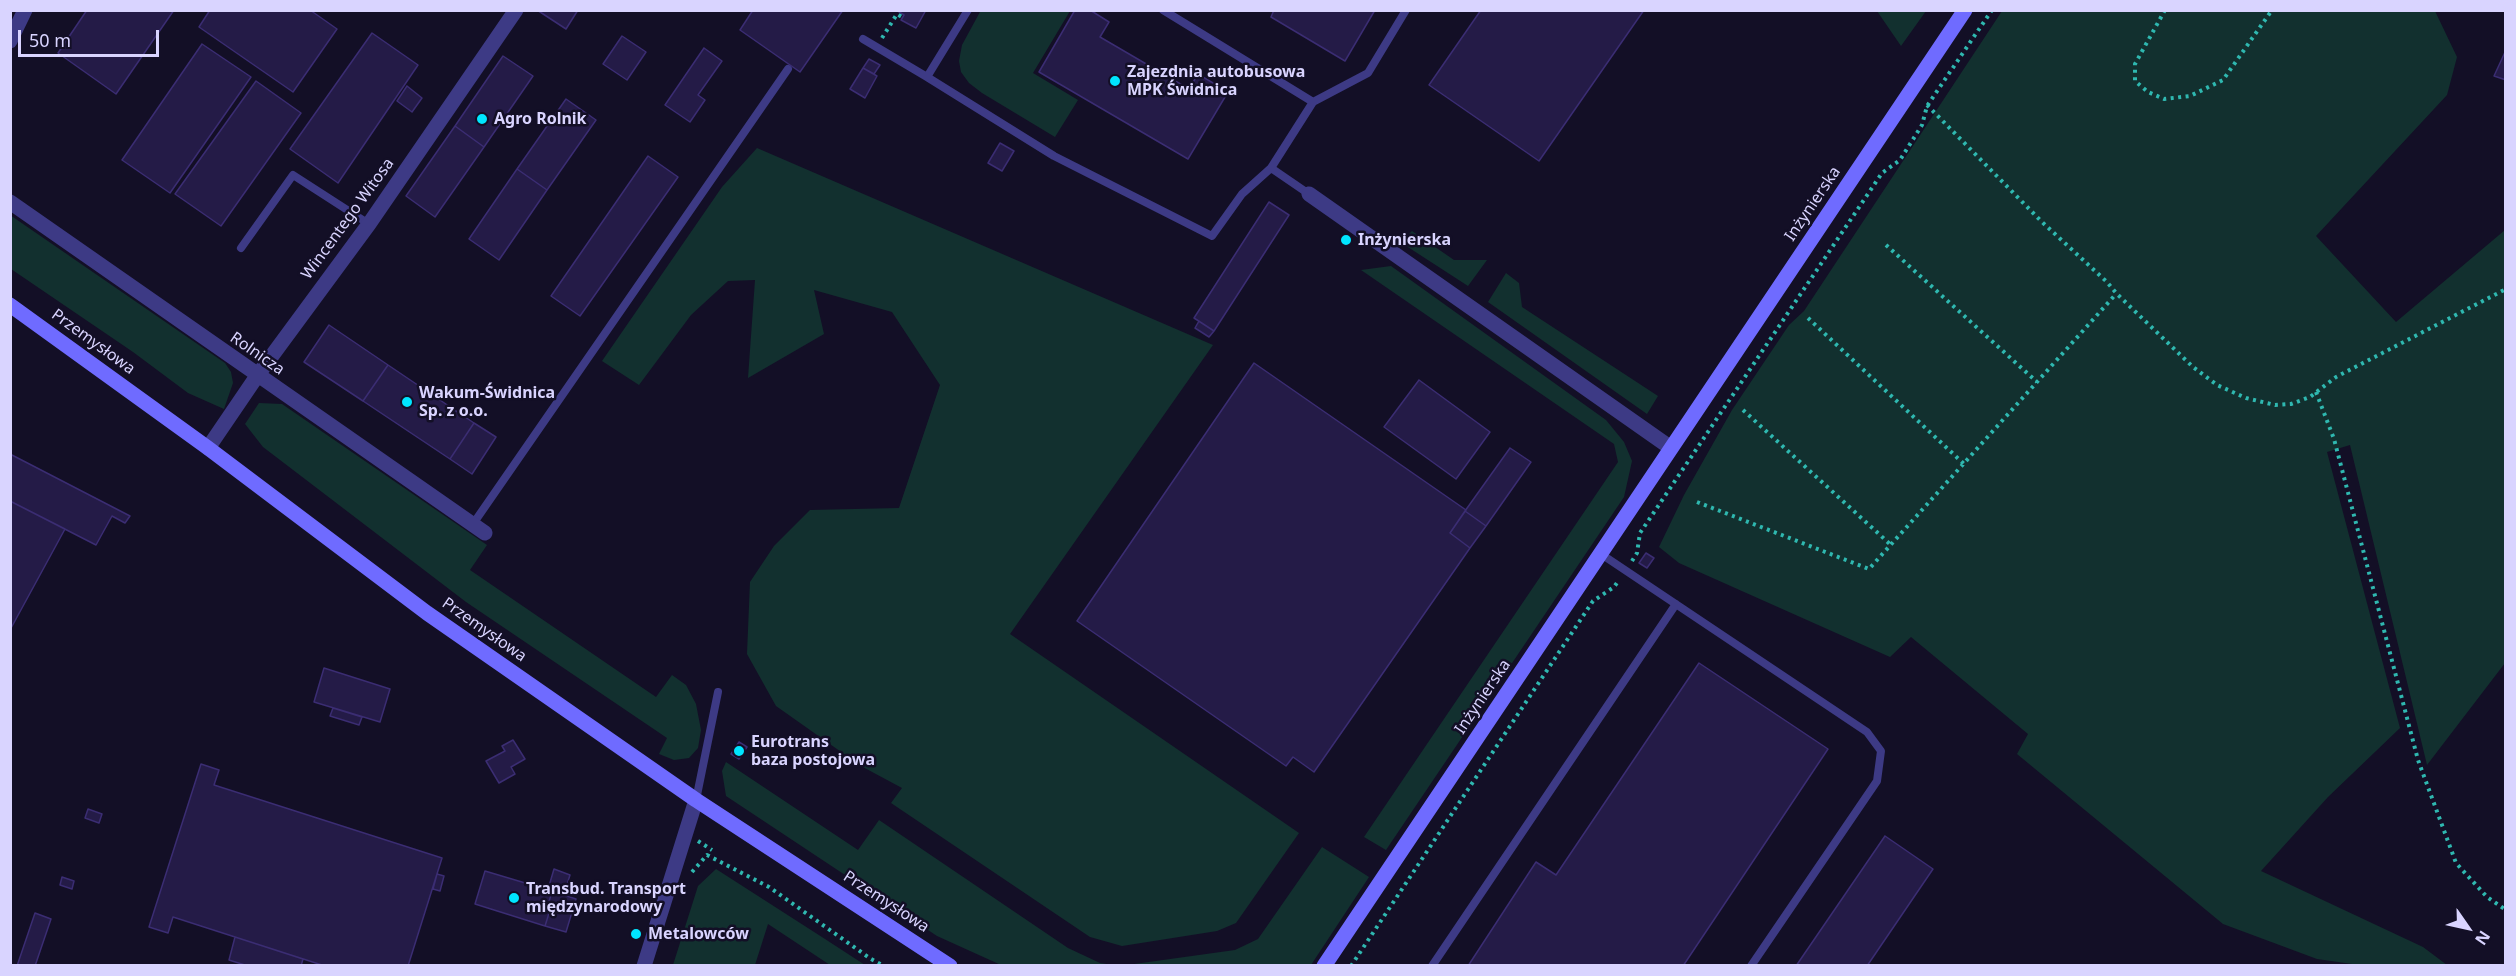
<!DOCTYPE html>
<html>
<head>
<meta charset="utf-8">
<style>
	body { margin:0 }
	#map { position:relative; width:2516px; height:976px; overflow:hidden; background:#130f26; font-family:"Noto Sans",sans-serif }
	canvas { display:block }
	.frame { position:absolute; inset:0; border:12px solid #d9d4ff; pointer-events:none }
	.north { position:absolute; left:2438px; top:898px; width:60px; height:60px; -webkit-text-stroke:4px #130f26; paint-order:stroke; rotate:124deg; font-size:16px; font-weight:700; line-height:24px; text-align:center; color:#d9d4ff }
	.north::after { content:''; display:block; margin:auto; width:21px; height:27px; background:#d9d4ff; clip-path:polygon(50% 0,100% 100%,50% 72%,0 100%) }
	.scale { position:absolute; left:18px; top:30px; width:141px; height:27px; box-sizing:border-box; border:3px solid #d9d4ff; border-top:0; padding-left:8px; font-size:18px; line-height:21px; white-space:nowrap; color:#d9d4ff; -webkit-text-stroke:4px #130f26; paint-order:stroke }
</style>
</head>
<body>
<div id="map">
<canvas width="2516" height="976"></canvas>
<div class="frame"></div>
<div class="north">N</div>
<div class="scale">50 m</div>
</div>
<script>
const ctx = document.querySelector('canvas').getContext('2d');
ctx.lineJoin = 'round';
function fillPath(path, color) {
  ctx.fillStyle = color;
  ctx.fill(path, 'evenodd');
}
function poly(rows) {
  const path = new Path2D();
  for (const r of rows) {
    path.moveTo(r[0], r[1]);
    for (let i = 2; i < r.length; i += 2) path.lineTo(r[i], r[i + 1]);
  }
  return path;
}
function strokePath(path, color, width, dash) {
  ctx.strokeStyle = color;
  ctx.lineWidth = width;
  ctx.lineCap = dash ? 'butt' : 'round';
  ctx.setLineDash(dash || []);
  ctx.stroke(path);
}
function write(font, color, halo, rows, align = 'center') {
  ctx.font = font + ' "Noto Sans",sans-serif';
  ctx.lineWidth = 5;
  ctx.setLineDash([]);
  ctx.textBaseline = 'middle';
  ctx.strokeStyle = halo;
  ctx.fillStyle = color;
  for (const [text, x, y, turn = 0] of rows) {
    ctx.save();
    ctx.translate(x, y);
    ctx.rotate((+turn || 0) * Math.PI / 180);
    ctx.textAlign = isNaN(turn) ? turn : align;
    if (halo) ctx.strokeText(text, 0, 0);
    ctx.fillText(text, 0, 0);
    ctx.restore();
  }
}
fillPath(poly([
	[981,10,1070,11,1033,73,1078,100,1055,137,982,93,969,83,961,72,959,61,962,45],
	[1877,11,1926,11,1901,46],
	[2002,11,2435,11,2457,57,2447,95,2316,236,2396,322,2505,230,2505,663,2427,765,2350,445,2327,452,2400,728,2328,797,2261,871,2423,947,2447,965,2359,965,2317,959,2223,924,2017,754,2028,734,1911,637,1890,657,1679,563,1659,547,1684,495,1732,410,1789,325,1804,311],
	[757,148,1213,345,1010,634,1299,833,1236,923,1217,931,1122,946,1090,937,891,803,902,788,861,766,776,706,747,654,750,582,774,546,810,510,899,508,940,385,892,312,814,290,824,334,748,378,755,280,728,281,691,315,639,385,602,361,722,187],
	[10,215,225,363,231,372,233,383,224,409,188,393,133,352,11,269],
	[1403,231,1408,235,1412,231,1454,260,1487,260,1468,286,1397,240],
	[1391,266,1606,420,1624,442,1632,461,1624,497,1386,850,1364,837,1618,462,1614,444,1361,270],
	[1506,273,1519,283,1522,307,1658,396,1647,414,1488,302],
	[259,403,282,404,487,545,470,570,656,697,672,675,686,685,696,704,701,730,698,748,689,758,674,760,659,754,667,738,466,602,263,447,245,424],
	[726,762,858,850,879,820,1068,948,1100,963,1113,965,1001,965,937,936,726,796,722,771],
	[1322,847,1369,877,1311,965,1127,965,1235,950,1258,939],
	[716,869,825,939,865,965,830,965,768,924,755,965,673,965,698,886]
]), '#12302f');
const building = poly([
	[87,10,174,10,116,94,58,53,87,10],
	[210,10,310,10,337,29,293,92,199,27,210,10],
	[537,10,578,10,566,29,537,10],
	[753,10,843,10,800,72,740,30,753,10],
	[896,10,926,10,916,28,901,20,904,15,896,10],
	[1075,10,1090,10,1109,22,1100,37,1189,89,1198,74,1228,92,1188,159,1039,72,1075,10],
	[1274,10,1375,10,1345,61,1271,17,1274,10],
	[1481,10,1644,10,1539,161,1429,85,1481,10],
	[372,33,418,65,338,183,290,149,372,33],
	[622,36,646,52,627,80,603,64,622,36],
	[202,44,251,77,170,193,122,160,202,44],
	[704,48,722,61,698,95,705,100,690,122,665,105,704,48],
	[2506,50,2506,80,2494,76,2506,50],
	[503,56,533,76,484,147,455,126,503,56],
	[869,59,880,65,874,74,863,68,869,59],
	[863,68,877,76,865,98,850,89,863,68],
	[256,81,301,113,221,226,175,194,256,81],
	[407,86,422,98,412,112,397,101,407,86],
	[566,99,596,120,547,190,517,169,566,99],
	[455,126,484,147,435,217,406,196,455,126],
	[1000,143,1014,151,1002,171,988,163,1000,143],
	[648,156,678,177,580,316,551,296,648,156],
	[517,169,547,190,499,260,469,239,517,169],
	[1269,202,1289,215,1214,331,1194,318,1269,202],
	[1199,321,1214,331,1209,337,1195,328,1199,321],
	[329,325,388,365,363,401,304,362,329,325],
	[1254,363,1466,510,1450,533,1470,548,1314,772,1293,757,1286,766,1077,621,1254,363],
	[388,365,474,423,450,459,363,401,388,365],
	[1419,380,1490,432,1456,479,1384,427,1419,380],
	[474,423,496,437,472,474,450,459,474,423],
	[1510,448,1531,462,1486,526,1465,511,1510,448],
	[10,454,130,516,125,523,112,516,96,545,10,501,10,454],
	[10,501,65,529,10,630,10,501],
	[1465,511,1486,526,1470,548,1450,533,1465,511],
	[1646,553,1654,558,1647,568,1639,563,1646,553],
	[1699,663,1828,749,1683,966,1468,966,1536,862,1556,875,1699,663],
	[324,668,390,689,380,722,314,702,324,668],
	[333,708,362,717,359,725,330,716,333,708],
	[513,740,525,759,511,767,515,774,499,783,486,761,505,751,502,746,513,740],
	[739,742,747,747,739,759,731,754,739,742],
	[201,764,219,770,214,785,442,858,408,966,325,966,173,917,168,933,149,927,201,764],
	[88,809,102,814,99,823,85,818,88,809],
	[1885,836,1933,869,1867,966,1796,966,1885,836],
	[554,869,570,875,565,891,562,890,560,894,552,891,553,887,549,886,554,869],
	[485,871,552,891,547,909,550,910,545,926,475,904,485,871],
	[437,874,444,876,440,891,433,889,437,874],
	[62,877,74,881,72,889,60,885,62,877],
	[552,891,576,899,566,932,545,926,550,910,547,909,552,891],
	[35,913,51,919,35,966,17,966,35,913],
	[235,937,303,959,301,966,248,966,229,960,235,937]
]);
fillPath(building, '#241b47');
strokePath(building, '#3b2d73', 1.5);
strokePath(poly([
	[2165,10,2135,64,2135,81,2148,92,2164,99,2190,96,2223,80,2272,10],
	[882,38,897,14,902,17],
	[1927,105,2042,222,2107,282,2117,294,2193,367,2217,385,2246,398,2275,405,2291,404,2310,397,2336,377,2506,289],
	[1886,245,2037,382],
	[1808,318,1964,464],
	[2316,392,2334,439,2418,760,2456,863,2487,897,2506,910],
	[1743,410,1891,545],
	[1697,502,1869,569,2116,294],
	[1632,561,1637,553,1640,533,1882,173,1900,160,1922,125,1927,106,1992,10],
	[698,841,712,850],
	[692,872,707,855,769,887,871,959,884,966],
	[1351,966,1593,601,1614,587,1619,580]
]), '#2fb8b0', 4, [3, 4.5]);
strokePath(poly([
	[968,10,927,77,1054,156,1212,236,1242,194,1271,168],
	[1163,10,1313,102,1271,168,1309,194],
	[863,39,927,77],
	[1313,102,1368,73,1406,10],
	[241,248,293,175,369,224],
	[473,524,788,69],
	[1601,554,1867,732,1881,751,1877,781,1751,966],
	[696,800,718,692],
	[1432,966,1676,604]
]), '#3d3a85', 8);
strokePath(poly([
	[10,41,25,10],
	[1309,194,1671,448],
	[10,202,485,533],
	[208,448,257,376,369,224,516,10],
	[644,966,696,800]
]), '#3d3a85', 15);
strokePath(poly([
	[10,305,208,448,427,613,696,800,950,966],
	[1324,966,1965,10]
]), '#6f6bff', 15);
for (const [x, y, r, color] of [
	[1115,81,6,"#00e5ff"],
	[482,119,6,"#00e5ff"],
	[1346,240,6,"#00e5ff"],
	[407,402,6,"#00e5ff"],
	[739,751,6,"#00e5ff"],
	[514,898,6,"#00e5ff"],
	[636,934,6,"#00e5ff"]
]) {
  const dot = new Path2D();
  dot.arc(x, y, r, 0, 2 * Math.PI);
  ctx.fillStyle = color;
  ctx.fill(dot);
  strokePath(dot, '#130f26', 2);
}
write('bold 16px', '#d9d4ff', '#130f26', [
	["Zajezdnia autobusowa",1127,72],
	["MPK Świdnica",1127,90],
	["Agro Rolnik",494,119],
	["Inżynierska",1358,240],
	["Wakum-Świdnica",419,393],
	["Sp. z o.o.",419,411],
	["Eurotrans",751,742],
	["baza postojowa",751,760],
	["Transbud. Transport",526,889],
	["międzynarodowy",526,907],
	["Metalowców",648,934]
], 'left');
write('16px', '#d9d4ff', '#130f26', [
	["Inżynierska",1813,204,-56],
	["Wincentego Witosa",348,219,-54],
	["Przemysłowa",93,342,36],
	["Rolnicza",257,354,35],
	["Przemysłowa",484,630,35],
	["Inżynierska",1483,697,-56],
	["Przemysłowa",886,902,33]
]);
</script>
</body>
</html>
